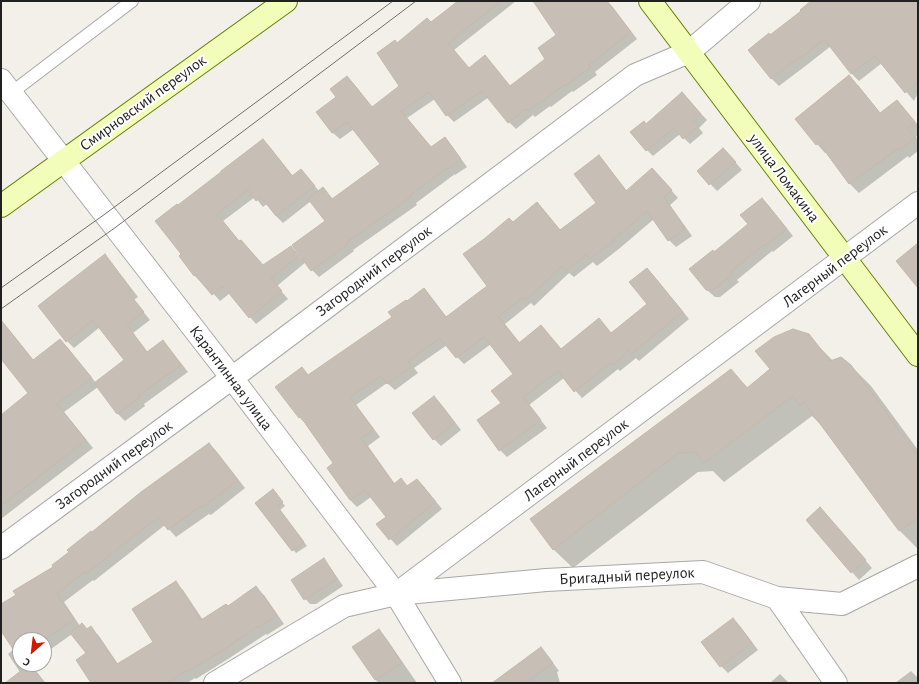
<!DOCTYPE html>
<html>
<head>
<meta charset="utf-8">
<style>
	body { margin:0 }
	#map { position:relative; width:919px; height:684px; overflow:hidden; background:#f2f0e8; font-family:"Alegreya Sans",sans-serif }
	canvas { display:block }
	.frame { position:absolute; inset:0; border:2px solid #212121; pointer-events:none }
	.north { position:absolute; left:12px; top:632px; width:40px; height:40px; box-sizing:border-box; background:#fff; border:1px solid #a6a6a6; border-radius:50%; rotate:208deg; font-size:11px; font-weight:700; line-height:16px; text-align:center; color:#212121 }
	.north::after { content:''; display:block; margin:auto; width:14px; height:18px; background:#d31900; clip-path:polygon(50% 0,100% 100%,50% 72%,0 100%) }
</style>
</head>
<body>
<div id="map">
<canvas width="919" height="684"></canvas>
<div class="frame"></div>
<div class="north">С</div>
</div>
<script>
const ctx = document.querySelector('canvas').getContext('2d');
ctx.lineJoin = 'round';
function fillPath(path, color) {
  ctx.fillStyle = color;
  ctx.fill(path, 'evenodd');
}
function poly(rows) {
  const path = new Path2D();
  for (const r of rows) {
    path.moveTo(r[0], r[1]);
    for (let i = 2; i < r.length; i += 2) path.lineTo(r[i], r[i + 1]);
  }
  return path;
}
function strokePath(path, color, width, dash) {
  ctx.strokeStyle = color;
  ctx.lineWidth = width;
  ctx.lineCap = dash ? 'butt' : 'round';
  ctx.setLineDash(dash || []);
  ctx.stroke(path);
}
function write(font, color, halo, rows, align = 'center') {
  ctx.font = font + ' "Alegreya Sans",sans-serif';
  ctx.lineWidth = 4;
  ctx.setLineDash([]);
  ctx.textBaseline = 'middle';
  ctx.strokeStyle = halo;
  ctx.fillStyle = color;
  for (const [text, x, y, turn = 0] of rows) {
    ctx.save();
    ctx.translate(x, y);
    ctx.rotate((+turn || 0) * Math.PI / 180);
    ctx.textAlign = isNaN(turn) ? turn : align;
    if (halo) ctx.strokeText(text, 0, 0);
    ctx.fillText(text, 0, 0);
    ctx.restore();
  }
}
fillPath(poly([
	[460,1,516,1,454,50,469,69,510,87,547,59,557,35,534,1,607,1,612,6,637,39,595,72,597,75,573,92,572,91,551,107,550,106,535,117,533,115,516,129,509,122,489,97,454,122,447,115,435,99,407,118,431,148,445,138,451,145,467,167,455,175,455,174,416,203,417,205,353,250,354,251,319,277,312,270,306,262,277,286,288,299,256,324,250,317,230,293,220,301,202,281,201,282,194,275,182,254,178,206,263,140,270,147,293,176,301,170,319,191,323,189,333,199,381,164,354,129,340,139,333,133,318,112,338,97,347,77,354,84,373,108,401,86,397,44,431,23],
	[255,197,263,207,267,204,276,216,283,223,311,201,326,221,303,258,302,259,291,247,263,266,240,242,223,221],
	[813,1,918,1,918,93,914,101,882,63,859,81,852,74,831,46,808,64,779,86,772,79,750,50,770,36,803,11],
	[858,85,881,114,897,101,905,110,918,125,918,135,916,137,918,140,918,151,909,158,908,156,859,193,850,184,827,152,825,153,817,144],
	[688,100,707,120,699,128,703,133,690,144,680,134,653,156,647,150,647,126],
	[730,156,742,170,717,191,698,171],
	[599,157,606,164,627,191,659,176,678,198,670,205,692,236,676,247,669,240,654,219,620,248,597,266,593,262,574,277,569,273,534,306,531,303,505,324,520,343,561,350,612,334,648,304,647,269,654,276,689,319,639,361,636,358,620,371,618,369,582,398,564,378,529,405,547,428,507,457,500,450,478,421,502,403,514,374,491,344,464,364,457,357,447,345,414,368,418,373,395,390,387,383,356,405,380,437,368,446,395,484,408,487,417,480,424,487,442,509,397,546,378,525,387,517,371,497,357,507,350,500,328,469,335,464,306,424,299,417,302,368,309,376,393,317,407,302,424,290,431,297,447,318,488,286,513,223,543,210,561,231,597,203],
	[762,199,769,206,793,236,773,252,772,251,737,280,739,282,720,297,715,297,707,290,749,225],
	[104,256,112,263,138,297,134,300,150,320,133,333,148,353,163,342,170,349,188,372,144,404,145,406,125,421,118,414,98,387,64,412,93,448,1,519,1,417,30,393,1,357,1,335,8,329,15,337,34,361,60,340,68,348,96,383,126,361,100,327,74,348,67,341],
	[808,335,833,361,851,366,871,386,918,450,918,549,900,531,821,424,820,424,812,416,724,482,713,471,698,472,573,568,553,549,730,370,748,388],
	[434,397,441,404,461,430,441,446,434,439],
	[209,444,217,452,245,488,211,515,209,514,176,537,165,525,94,581,93,580,64,602,80,626,88,630,91,628,99,636,118,664,154,643,175,582,183,590,203,620,228,607,256,588,264,595,284,624,267,635,266,634,228,659,196,679,195,678,187,683,90,683,91,682,87,654,72,634,44,654,44,640,20,640,20,664,30,664,45,683,27,683,8,654,14,649,1,629,1,605,17,596,55,567,92,533],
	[276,494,285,506,280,510,307,546,296,553,256,503],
	[827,516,872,568,859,580,807,520],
	[323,560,330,567,343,586,316,604,310,604,303,596],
	[733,619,740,626,758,650,728,673,721,666],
	[379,630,386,638,417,683,378,683,354,647],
	[541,649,548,656,559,671,557,672,560,683,497,683],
	[911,671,918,678,918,683,895,683],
	[780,674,789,683,770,683]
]), '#0003');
const building = poly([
	[458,1,501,1,448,43,469,68,485,55,510,86,545,59,538,48,556,35,533,1,607,1,631,32,589,65,591,67,565,86,564,85,543,101,542,100,528,111,526,109,508,123,482,91,446,116,429,92,401,111,431,147,445,137,461,159,448,169,447,168,410,195,411,197,347,242,348,244,311,271,292,245,325,221,308,199,323,187,332,199,380,164,347,122,332,133,316,112,336,97,330,89,347,76,372,107,399,86,377,53,395,40,397,43,427,18,431,22,458,1],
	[811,1,918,1,918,82,905,93,875,56,851,74,824,39,801,58,800,57,771,79,748,50,769,33,770,35,801,11,800,10,811,1],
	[849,75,880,113,897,100,915,122,907,128,915,138,900,150,899,148,849,184,819,143,816,145,795,119,849,75],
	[682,92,701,114,693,121,698,126,683,139,674,128,646,151,630,132,644,121,646,124,682,92],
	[263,139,292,176,301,169,315,186,276,216,261,197,256,201,248,190,217,214,239,241,241,240,263,265,291,246,299,256,271,278,282,291,249,318,223,286,212,295,195,275,194,276,179,256,181,254,155,221,177,204,178,205,221,172,221,171,263,139],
	[723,148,736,162,709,185,697,171,723,148],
	[599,155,626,191,652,168,672,190,664,197,685,229,668,241,647,211,613,240,614,241,589,259,586,255,566,271,562,266,526,300,523,297,498,317,519,343,541,325,561,349,599,318,611,333,647,304,629,282,647,268,683,312,631,354,629,351,612,365,610,363,574,392,558,371,523,397,541,420,499,451,477,420,501,403,491,391,513,374,484,337,456,358,440,338,408,361,412,366,387,384,381,376,350,397,374,430,361,438,394,484,401,478,407,486,417,479,436,502,389,540,376,524,386,517,365,490,350,500,327,468,333,463,300,416,299,418,275,387,302,367,308,375,392,317,388,312,406,300,407,301,424,288,446,317,487,286,463,254,484,239,509,218,513,222,537,202,560,230,596,203,574,174,599,155],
	[762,198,787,229,765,246,764,245,730,272,732,275,713,290,706,290,689,269,713,250,714,252,748,224,740,215,762,198],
	[918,243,918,288,896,261,918,243],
	[105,254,131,290,128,292,144,312,127,325,147,352,163,340,181,365,138,396,139,398,117,414,94,383,124,360,93,320,66,342,38,306,57,291,105,254],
	[1,320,33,360,60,339,92,378,57,404,86,440,1,506,1,415,28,393,1,359,1,320],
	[793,329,809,334,830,361,841,357,851,365,918,456,918,518,899,531,804,402,800,406,793,396,704,463,695,452,678,453,553,550,530,519,731,369,747,388,770,369,755,351,774,337,793,329],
	[434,396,455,423,433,440,412,413,434,396],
	[209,443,238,480,202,508,201,506,168,530,158,517,86,574,84,572,57,594,74,620,44,640,20,640,20,657,19,658,1,631,1,604,16,595,13,591,53,567,52,565,69,552,67,550,91,531,92,532,141,492,209,443],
	[273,489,283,502,277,506,304,542,292,551,255,503,273,489],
	[820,507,866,560,851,573,806,520,820,507],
	[324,558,337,579,304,600,291,580,324,558],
	[176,581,201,620,226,604,228,606,256,586,277,615,258,628,257,627,220,652,187,672,186,671,167,683,91,683,76,660,86,653,70,633,82,623,87,629,91,626,117,664,153,642,132,609,176,581],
	[733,618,752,643,720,667,701,642,733,618],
	[379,629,402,663,375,680,352,647,379,629],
	[541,647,553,663,525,683,492,683,541,647],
	[30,664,45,683,5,683,30,664]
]);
fillPath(building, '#c7bfb6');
strokePath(building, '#c5b8a9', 1);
const service = poly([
	[11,93,132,1]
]);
const minor = poly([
	[1,80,232,378,396,594,450,683],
	[1,548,232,378,635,75,689,52,749,1],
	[396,594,546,580,703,572,777,598,842,604,918,566],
	[777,598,836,683],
	[215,683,344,606,396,594,918,203]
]);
const secondary = poly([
	[650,1,918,355],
	[1,206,286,1]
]);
strokePath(service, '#a8a8a8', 14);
strokePath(minor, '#a8a8a8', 24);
strokePath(secondary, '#638100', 24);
strokePath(service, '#fff', 12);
strokePath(minor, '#fff', 22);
strokePath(secondary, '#f2fdba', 22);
strokePath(poly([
	[1,288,105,214,393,1],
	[1,309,116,227,416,1]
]), '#6f6f6f', 1);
write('16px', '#212121', '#fff', [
	["Смирновский переулок",143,103,-36],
	["улица Ломакина",784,178,53],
	["Лагерный переулок",835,266,-37],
	["Загородний переулок",374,271,-37],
	["Карантинная улица",231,378,53],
	["Лагерный переулок",576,460,-37],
	["Загородний переулок",114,465,-36],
	["Бригадный переулок",627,576,-3]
]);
</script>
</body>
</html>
